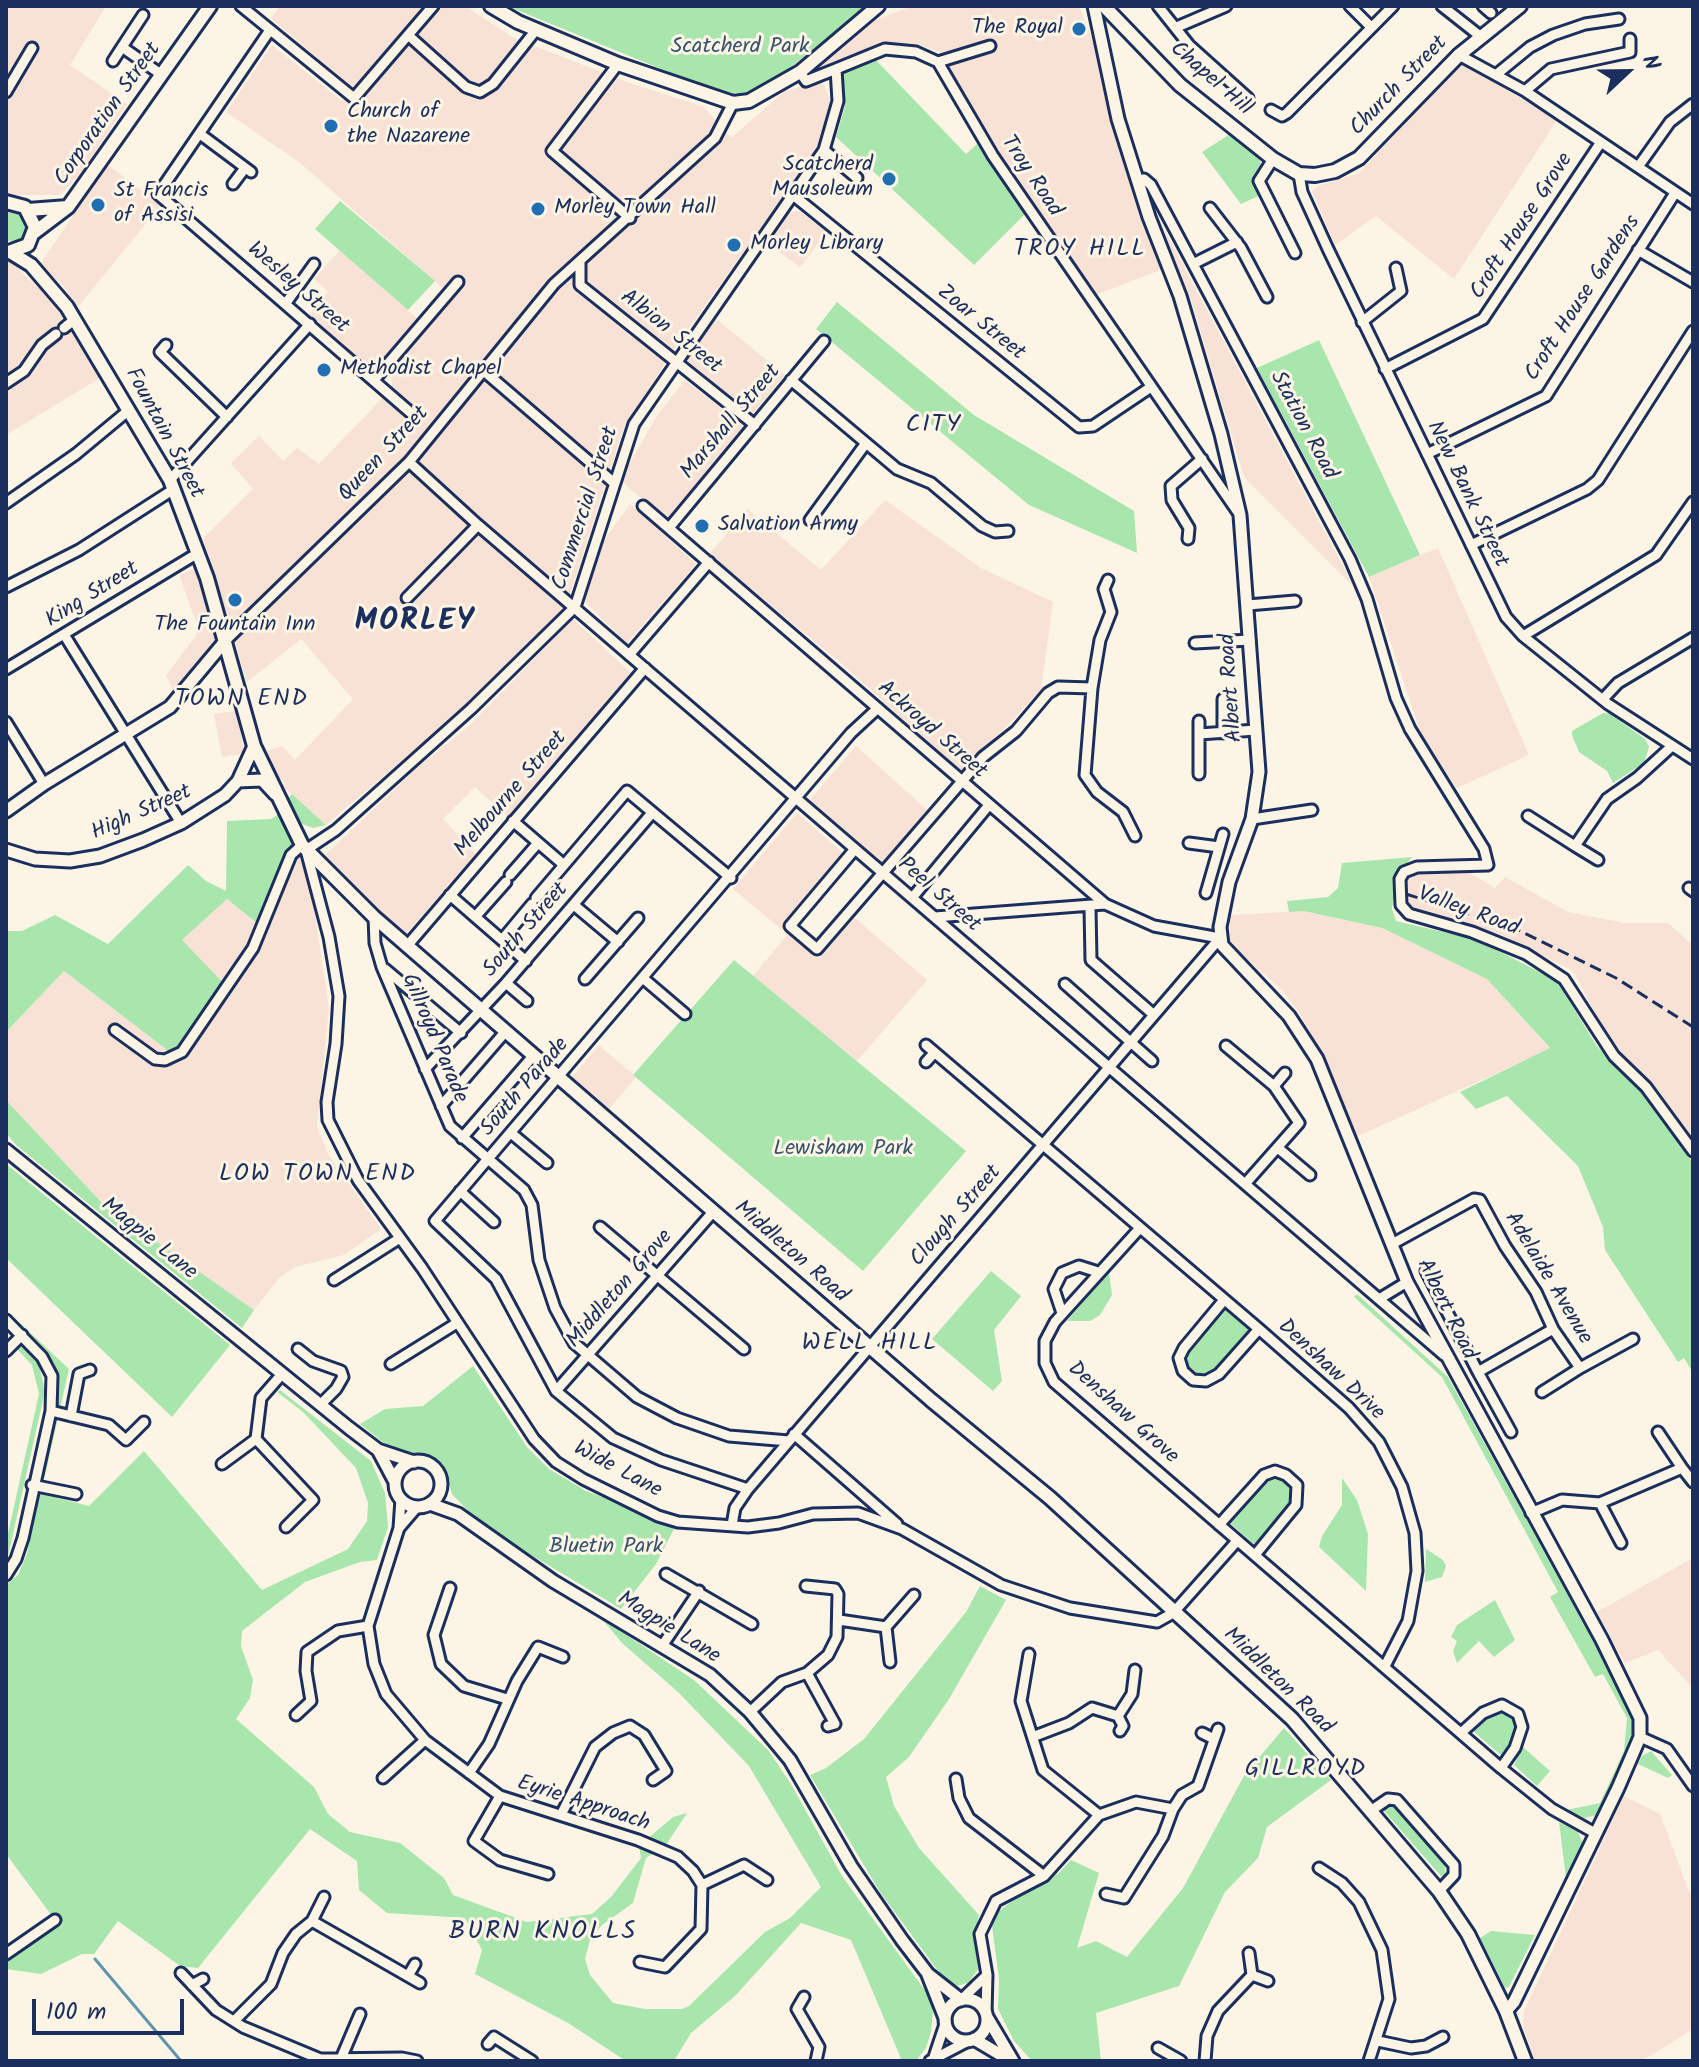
<!DOCTYPE html>
<html>
<head>
<meta charset="utf-8">
<style>
	body { margin:0 }
	#map { position:relative; width:1699px; height:2067px; overflow:hidden; background:#fcf5e5; font-family:Kalam,sans-serif }
	canvas { display:block }
	.frame { position:absolute; inset:0; border:8px solid #1b2f5e; pointer-events:none }
	.north { position:absolute; left:1587px; top:32px; width:80px; height:80px; -webkit-text-stroke:6px #fcf5e5; paint-order:stroke; rotate:68deg; font-size:22px; font-weight:700; line-height:32px; text-align:center; color:#1b2f5e }
	.north::after { content:''; display:block; margin:auto; width:28px; height:36px; background:#1b2f5e; clip-path:polygon(50% 0,100% 100%,50% 72%,0 100%) }
	.scale { position:absolute; left:32px; top:1999px; width:152px; height:36px; box-sizing:border-box; border:4px solid #1b2f5e; border-top:0; padding-left:10px; font-size:24px; line-height:28px; white-space:nowrap; color:#1b2f5e; -webkit-text-stroke:6px #fcf5e5; paint-order:stroke }
</style>
</head>
<body>
<div id="map">
<canvas width="1699" height="2067"></canvas>
<div class="frame"></div>
<div class="north">N</div>
<div class="scale">100 m</div>
</div>
<script>
const ctx = document.querySelector('canvas').getContext('2d');
ctx.lineJoin = 'round';
function fillPath(path, color) {
  ctx.fillStyle = color;
  ctx.fill(path, 'evenodd');
}
function poly(rows) {
  const path = new Path2D();
  for (const r of rows) {
    if (r.length === 3) {
      path.moveTo(r[0] + r[2], r[1]);
      path.arc(r[0], r[1], r[2], 0, 2 * Math.PI);
      continue;
    }
    path.moveTo(r[0], r[1]);
    for (let i = 2; i < r.length; i += 2) path.lineTo(r[i], r[i + 1]);
  }
  return path;
}
function strokePath(path, color, width, dash) {
  ctx.strokeStyle = color;
  ctx.lineWidth = width;
  ctx.lineCap = dash ? 'butt' : 'round';
  ctx.setLineDash(dash || []);
  ctx.stroke(path);
}
function write(font, color, halo, rows, align = 'center') {
  ctx.font = font + ' Kalam,sans-serif';
  ctx.lineWidth = 6;
  ctx.setLineDash([]);
  ctx.textBaseline = 'middle';
  ctx.strokeStyle = halo;
  ctx.fillStyle = color;
  for (const [text, x, y, turn = 0] of rows) {
    ctx.save();
    ctx.translate(x, y);
    ctx.rotate((+turn || 0) * Math.PI / 180);
    ctx.textAlign = isNaN(turn) ? turn : align;
    if (halo) ctx.strokeText(text, 0, 0);
    ctx.fillText(text, 0, 0);
    ctx.restore();
  }
}
fillPath(poly([
	[6,6,106,6,70,65,127,104,81,173,60,195,6,195],
	[280,6,465,6,514,38,627,82,704,107,731,138,785,91,822,81,830,99,831,116,823,140,677,345,623,429,564,613,507,671,326,825,282,785,284,782,274,774,267,751,282,746,295,760,353,699,301,639,247,682,203,538,253,489,231,463,259,436,283,461,297,448,319,464,392,388,391,372,453,297,299,162,226,112,272,45,342,101,353,89,271,18],
	[1079,6,1095,46,1116,136,1146,230,1163,269,1095,295,975,121,948,63,939,52,923,46,886,45,819,70,816,66,878,19,910,7],
	[1462,63,1557,120,1454,279,1376,216,1335,245,1312,191,1320,185,1358,174],
	[108,165,161,205,77,308,64,287,40,264],
	[799,211,827,232,800,267,767,243,788,213],
	[1156,214,1354,587,1244,477,1192,302],
	[340,250,419,320,374,373,308,316,328,292,314,279],
	[6,257,51,300,100,378,6,435],
	[715,318,785,375,752,415,686,360],
	[685,380,744,427,668,521,620,480,657,416],
	[885,500,981,568,1053,602,1041,690,962,773,842,664,709,555,747,509,821,570],
	[630,504,696,564,627,643,583,600,605,539],
	[1438,548,1529,755,1457,788,1421,734,1369,577],
	[194,569,219,634,174,693,166,675,196,636,197,625,179,575],
	[573,619,631,673,508,817,475,787,443,819,476,854,405,935,323,857,416,769,470,725],
	[237,711,244,754,222,757,214,714],
	[856,746,927,810,883,863,810,800],
	[797,813,844,854,782,930,733,889],
	[294,841,311,889,329,1008,317,1126,328,1154,381,1229,344,1255,295,1267,280,1277,254,1310,103,1204,6,1100,6,1032,64,971,175,1056,181,941,227,899,258,925],
	[1420,871,1468,872,1495,888,1505,877,1568,912,1624,923,1668,923,1693,945,1693,1140,1660,1092,1610,1041,1573,971,1502,935,1411,907,1406,899,1407,881,1411,873],
	[1304,911,1382,928,1487,979,1550,1049,1356,1137,1322,1054,1300,1014,1282,990,1239,952,1230,939,1230,915],
	[855,918,927,980,857,1061,753,976,788,934,818,959],
	[599,1045,636,1077,609,1109,572,1078],
	[1693,1558,1693,1688,1658,1650,1625,1663,1597,1612],
	[1624,1796,1660,1814,1690,1894,1693,1893,1693,2029,1642,2061,1535,2061,1523,2026,1524,2011]
]), '#f8e1d5');
fillPath(poly([
	[507,6,868,6,773,81,750,92,736,93,720,92,693,82],
	[875,59,966,154,977,144,1026,213,974,265,836,137,845,107,842,72],
	[1235,131,1259,153,1265,193,1241,204,1202,152],
	[340,201,435,281,408,310,315,229],
	[6,212,22,215,30,226,21,241,6,241],
	[837,302,974,415,1134,511,1137,553,1029,505,816,329],
	[1319,340,1420,555,1369,577,1257,368],
	[1603,713,1610,714,1645,739,1649,747,1644,763,1613,783,1607,771,1579,752,1572,735,1572,731],
	[292,794,326,825,313,828,302,824,287,799],
	[279,814,294,841,259,925,227,899,182,940,228,988,175,1056,64,971,6,1032,6,931,22,931,55,915,108,944,188,865,206,881,226,891,227,821,271,819],
	[1412,857,1396,877,1392,909,1396,921,1477,940,1557,981,1596,1045,1648,1100,1693,1163,1693,1373,1684,1358,1678,1362,1605,1250,1603,1227,1578,1166,1507,1096,1476,1109,1460,1092,1550,1048,1487,979,1382,928,1304,911,1289,912,1287,901,1328,897,1338,888,1342,863],
	[734,960,966,1151,863,1271,633,1075],
	[6,1100,103,1204,254,1310,242,1328,16,1145,6,1133],
	[6,1164,230,1345,172,1417,6,1258],
	[991,1271,1021,1296,994,1330,1002,1381,993,1391,932,1339],
	[1109,1272,1112,1295,1100,1315,1090,1321,1067,1321],
	[1357,1294,1448,1377,1632,1711,1632,1741,1597,1815,1584,1818,1566,1810,1600,1803,1624,1751,1627,1718,1603,1674,1595,1677,1550,1597,1558,1592,1442,1377,1354,1297],
	[1224,1300,1259,1329,1206,1381,1183,1371,1184,1348],
	[6,1310,69,1369,44,1480,39,1479,56,1401,56,1374,40,1346],
	[15,1347,23,1347,39,1365,45,1391,6,1565,6,1542,39,1394,32,1365],
	[473,1366,527,1447,549,1469,586,1491,676,1525,656,1564,621,1609,498,1535,470,1513,452,1494,444,1470,434,1459,420,1453,394,1451,360,1424,385,1409,423,1406],
	[280,1390,371,1461,385,1493,388,1527,377,1560,360,1562,305,1582,242,1631,241,1646,253,1680,250,1698,236,1719,314,1787,328,1814,350,1832,400,1843,444,1878,453,1895,527,1922,592,1914,611,1897,641,1858,639,1846,673,1817,687,1813,666,1845,646,1858,633,1903,602,1925,590,1940,585,1959,590,1975,613,2003,645,2009,682,2009,689,2006,765,1932,790,1918,821,1887,749,1766,679,1693,622,1643,602,1619,694,1680,768,1750,791,1784,842,1876,929,1996,933,2012,931,2032,926,2048,916,2061,902,2061,851,1940,801,1923,735,1996,691,2033,674,2061,626,2061,568,2023,475,1974,482,1950,465,1918,387,1913,359,1890,357,1861,310,1829,198,1968,180,1966,118,1921,94,1954,82,1954,41,1974,6,1969,6,1954,55,1920,6,1854,6,1585,18,1575,27,1554,37,1498,42,1494,89,1506,144,1451,262,1590,348,1549,367,1521,368,1503,356,1468,303,1412,277,1392],
	[1342,1478,1357,1500,1368,1534,1366,1591,1319,1547,1322,1536,1342,1505],
	[1271,1479,1283,1480,1291,1488,1292,1505,1254,1544,1231,1524,1231,1519],
	[1426,1549,1443,1560,1446,1566,1442,1577,1425,1582],
	[980,1586,1006,1600,949,1699,909,1757,886,1777,894,1806,919,1848,979,1915,974,1940,978,1969,968,1983,956,1986,941,1975,880,1892,810,1775,826,1768,864,1739,966,1612],
	[1495,1600,1515,1640,1494,1657,1479,1641,1457,1663,1453,1651,1457,1641,1451,1637,1457,1625],
	[1500,1710,1509,1711,1518,1722,1518,1736,1502,1756,1474,1732,1475,1725],
	[1284,1728,1331,1780,1267,1827,1258,1858,1225,1892,1179,1986,1096,2013,1101,2061,1032,2061,1014,2041,998,2009,999,1979,992,1926,997,1913,1019,1895,1059,1873,1071,1860,1099,1873,1077,1948,1096,1941,1127,1957,1183,1888,1245,1774],
	[1523,1747,1550,1771,1537,1786,1514,1765],
	[1651,1751,1672,1775,1668,1778,1638,1764,1642,1756],
	[1389,1804,1396,1807,1445,1862,1445,1876,1441,1876,1384,1811],
	[1559,1822,1578,1832,1583,1844,1566,1878],
	[1491,1931,1535,1935,1509,1987,1505,1988,1480,1938]
]), '#a9e6ad');
strokePath(poly([
	[95,1959,181,2061]
]), '#5e96ac', 3);
const minor = poly([
	[241,6,354,98,433,6],
	[1158,6,1189,45,1248,98],
	[1350,6,1371,27],
	[1442,6,1480,36],
	[1483,6,1491,13],
	[143,15,122,47,162,75],
	[1177,27,1226,6],
	[270,30,158,194,411,413],
	[408,35,466,87,480,92,493,84,536,30],
	[1459,55,1525,91,1693,204],
	[113,61,122,47],
	[938,62,990,46],
	[618,64,552,151,630,218],
	[836,69,885,49,916,52,938,62,993,156,1237,511],
	[800,72,806,81,836,69,838,101,824,150,634,424,575,607,471,709,336,830,306,850,329,937,339,996,336,1044,327,1102,328,1120,358,1180,422,1268,534,1439,556,1462,583,1479,658,1516,678,1522,748,1527,779,1523,813,1514,858,1513,902,1529,1001,1585,1070,1608,1157,1622,1173,1613,1237,1541],
	[1497,74,1530,47,1553,35,1585,24,1619,19],
	[1525,91,1551,69,1630,52,1630,39],
	[6,92,32,48],
	[1271,110,1282,116,1287,113,1393,6],
	[200,134,251,172],
	[824,150,857,178],
	[1273,159,1259,181,1295,253],
	[1638,167,1670,122,1693,104],
	[1299,174,1302,192,1328,249,1506,617,1523,636,1608,704,1693,759],
	[1138,180,1144,179,1151,185,1350,559,1367,599,1396,698,1410,729,1484,849,1488,865,1417,867,1404,872,1400,879,1401,905,1409,914,1472,932,1526,954,1564,979,1614,1056,1646,1087,1693,1151],
	[233,184,245,168],
	[793,195,1079,427,1093,426,1151,387],
	[1210,208,1241,248,1267,297],
	[1638,250,1693,282],
	[580,262,580,285,755,425],
	[1193,264,1237,242],
	[286,303,314,264],
	[1362,322,1401,291,1396,268],
	[64,328,75,319],
	[166,345,160,352,227,417],
	[1385,369,1483,319,1601,142],
	[485,372,613,482],
	[374,380,458,282],
	[791,380,897,469,931,483,982,526,995,532,1008,531],
	[6,383,24,371,42,345,56,334],
	[1427,454,1546,396,1675,193],
	[409,462,478,525,1444,1355],
	[170,480,310,324],
	[6,503,76,454,129,410],
	[643,506,1105,904,1154,926,1220,938],
	[810,520,866,443],
	[669,528,824,341],
	[1188,539,1189,528,1172,500,1171,486,1202,459],
	[1471,545,1587,489,1598,480,1693,331],
	[1108,580,1104,589,1111,612,1100,640,1092,688,1085,775,1097,792,1123,812,1135,836],
	[6,587,79,550,174,489],
	[407,598,478,525],
	[1248,605,1295,601],
	[65,636,181,823],
	[1523,636,1656,555,1693,502],
	[226,640,409,462,554,284,715,138,733,103],
	[1195,643,1250,640],
	[629,655,709,562],
	[6,669,198,553],
	[1603,699,1618,683,1693,638],
	[6,722,44,784],
	[1223,733,1223,699],
	[1199,734,1199,721],
	[1199,774,1199,734,1256,730],
	[1528,816,1575,846,1607,799,1637,778,1672,746],
	[1252,819,1312,810],
	[513,821,564,865],
	[1189,843,1219,847],
	[1575,846,1598,860],
	[855,849,790,926,817,949,983,757,1016,731,1048,693,1058,687,1092,688],
	[510,875,538,843],
	[1689,888,1693,891],
	[1206,893,1223,834],
	[450,895,526,961],
	[536,898,627,791,731,878],
	[912,898,989,805],
	[574,905,618,942],
	[1090,908,1091,960,1154,1015],
	[374,917,375,943,382,967,450,1126,524,1190,532,1205,539,1260,555,1308,574,1343,637,1397,677,1418,729,1436,789,1441],
	[475,917,506,882],
	[935,917,1105,904],
	[502,940,532,904],
	[407,946,645,668],
	[385,969,461,1033],
	[585,979,638,918],
	[644,979,685,1014],
	[506,983,527,1001],
	[1065,984,1152,1061],
	[115,1030,155,1059,165,1060,182,1052,253,948,291,855,302,845],
	[926,1045,1259,1329,1349,1408,1379,1442,1402,1487,1415,1533,1417,1571,1408,1621,1385,1666],
	[1226,1046,1274,1086,1299,1123,1245,1184],
	[926,1062,934,1053],
	[425,1069,506,983,652,813],
	[1274,1086,1285,1073],
	[441,1106,506,1031],
	[511,1133,547,1163],
	[462,1138,534,1055],
	[1278,1148,1310,1175],
	[460,1191,494,1222],
	[600,1227,744,1349],
	[1140,1228,1055,1322,1045,1341,1045,1363,1054,1382,1501,1768,1552,1809,1595,1833],
	[1392,1244,1474,1199,1480,1200,1505,1246,1536,1292,1553,1329,1580,1368,1633,1339],
	[1426,1271,1478,1372],
	[334,1280,400,1238],
	[1379,1299,1407,1282],
	[1224,1300,1184,1348,1179,1358,1183,1371,1193,1380,1206,1381,1219,1374,1259,1329],
	[1062,1313,1054,1289,1062,1273,1079,1266,1098,1272],
	[6,1320,42,1357,52,1376,51,1411,23,1538,16,1559,6,1575],
	[298,1349,313,1361,341,1371,343,1377,336,1389,320,1405],
	[6,1351,22,1335],
	[391,1364,457,1323],
	[282,1374,261,1398,256,1439,313,1500,286,1527],
	[556,1391,713,1212],
	[1542,1392,1580,1368],
	[51,1411,109,1425,126,1440,144,1422],
	[71,1416,79,1374,90,1370],
	[1511,1432,1478,1372,1553,1329],
	[1658,1432,1682,1468],
	[794,1434,897,1524],
	[222,1464,256,1439],
	[32,1485,76,1494],
	[748,1489,661,1460,613,1438,556,1391,496,1279,435,1221,851,733,878,708],
	[401,1499,399,1528,368,1626,374,1664,386,1694,425,1740,500,1796,638,1840,678,1857,693,1871,702,1885,701,1929,665,1967,640,1962],
	[1600,1503,1621,1543],
	[1531,1513,1562,1500,1600,1503,1682,1468,1693,1482],
	[732,1525,735,1508,748,1489,1220,938],
	[1219,1525,1264,1475,1275,1471,1286,1475,1297,1485,1296,1505,1255,1555],
	[399,1528,417,1507],
	[666,1574,752,1624],
	[450,1588,434,1635,441,1664,464,1686,507,1699],
	[839,1620,886,1627],
	[662,1646,699,1591],
	[1029,1654,1021,1701,1043,1770,1099,1815],
	[890,1662,886,1627,914,1595],
	[807,1673,835,1724,828,1726],
	[750,1712,782,1682,807,1673,828,1655,837,1637,838,1594,835,1589,806,1586],
	[296,1715,311,1701,306,1671,307,1652,338,1631,368,1626],
	[1118,1716,1123,1726,1120,1731],
	[1462,1732,1483,1713,1502,1705,1518,1714,1522,1727,1515,1748,1501,1768],
	[1202,1733,1214,1739],
	[1035,1736,1069,1723,1092,1708,1118,1716,1132,1694,1135,1670],
	[1640,1737,1667,1749,1693,1786],
	[469,1773,489,1744,517,1681,538,1647,563,1657],
	[383,1778,425,1740],
	[956,1779,959,1798,969,1818,1044,1876],
	[500,1796,474,1841,500,1860,548,1874],
	[1372,1810,1388,1799,1397,1800,1454,1865,1454,1875,1439,1891],
	[561,1815,595,1747,613,1733,630,1726,644,1735,666,1771,653,1780],
	[1319,1868,1342,1883,1359,1902,1382,1950,1389,1999,1369,2061],
	[702,1885,744,1865,767,1880],
	[1106,1894,1124,1898,1163,1836,1173,1809,1182,1795,1198,1786,1218,1729],
	[312,1921,420,1983],
	[6,1954,55,1920],
	[181,1973,216,2010,243,2027,320,2059,402,2058,417,2061],
	[1252,1975,1268,1981],
	[408,1976,415,1964],
	[192,1985,203,1979],
	[804,1997,797,2009,819,2047,816,2061],
	[962,1999,987,1975],
	[986,2013,987,1975,980,1934,996,1901,1044,1876,1099,1815,1136,1802,1173,1809],
	[235,2020,271,1984,283,1953,296,1934,312,1921,324,1897],
	[1378,2041,1411,2048,1426,2046,1443,2037],
	[488,2044,494,2037,532,2061],
	[1158,2048,1181,2061],
	[934,2057,946,2021],
	[340,2061,360,2014],
	[930,2061,970,2040],
	[1205,2061,1207,2036,1218,2011,1252,1975,1249,1953]
]);
const tertiary = poly([
	[1094,6,1118,119,1149,217,1180,296,1221,434,1240,515,1259,772,1252,819,1229,882,1220,927,1222,945,1289,1016,1317,1059,1407,1282,1602,1640,1640,1718,1640,1737,1618,1788,1514,2002,1506,2011],
	[238,781,262,780,275,794],
	[6,811,44,784,170,707,226,640],
	[6,850,35,859,70,861,100,856,143,840,181,823,225,795,238,781,254,746],
	[6,1150,349,1428,378,1450,414,1462],
	[378,1450,395,1482],
	[418,1484,23],
	[430,1504,458,1514,553,1581,710,1675,750,1712,790,1760,851,1866,902,1940,928,1974,961,2000],
	[928,1975,945,2018],
	[966,2020,21],
	[987,2017,1013,2061],
	[974,2039,1011,2061]
]);
const secondary = poly([
	[491,6,518,22,618,64,733,103,749,101,800,72,878,6],
	[1104,6,1180,85,1273,159,1299,174,1315,175,1335,171,1359,158,1459,55,1520,6],
	[6,202,25,207,35,227,28,245,9,252],
	[28,210,68,207],
	[35,232,68,207,210,6],
	[10,252,31,265,67,307,170,480,207,578,254,746,302,845,374,917,931,1400,1050,1498,1292,1719,1439,1891,1468,1934,1506,2011,1525,2061]
]);
strokePath(minor, '#1b2f5e', 15);
strokePath(tertiary, '#1b2f5e', 17);
strokePath(secondary, '#1b2f5e', 18);
strokePath(minor, '#fcf5e5', 9);
strokePath(tertiary, '#fcf5e5', 11);
strokePath(secondary, '#fcf5e5', 12);
strokePath(poly([
	[1406,894,1516,929,1616,978,1693,1027]
]), '#1b2f5e', 3, [12, 6]);
for (const [x, y, r, color] of [
	[1079,29,8,"#1f6fb2"],
	[331,126,8,"#1f6fb2"],
	[889,179,8,"#1f6fb2"],
	[98,205,8,"#1f6fb2"],
	[538,209,8,"#1f6fb2"],
	[734,245,8,"#1f6fb2"],
	[324,370,8,"#1f6fb2"],
	[702,526,8,"#1f6fb2"],
	[235,600,8,"#1f6fb2"]
]) {
  const dot = new Path2D();
  dot.arc(x, y, r, 0, 2 * Math.PI);
  ctx.fillStyle = color;
  ctx.fill(dot);
  strokePath(dot, '#fcf5e5', 3);
}
write('22px', '#1b2f5e', '#fcf5e5', [
	["The Royal",1063,29,"right"],
	["Church of",347,113],
	["the Nazarene",347,138],
	["Scatcherd",873,166,"right"],
	["Mausoleum",873,191,"right"],
	["St Francis",114,192],
	["of Assisi",114,217],
	["Morley Town Hall",554,209],
	["Morley Library",750,245],
	["Methodist Chapel",340,370],
	["Salvation Army",718,526],
	["The Fountain Inn",235,626,"center"]
], 'left');
write('22px', '#37546e', '#fcf5e5', [
	["Scatcherd Park",740,48],
	["Lewisham Park",843,1150],
	["Bluetin Park",606,1548]
]);
write('22px', '#1b2f5e', '#fcf5e5', [
	["Chapel Hill",1210,80,41],
	["Church Street",1400,87,-46],
	["Corporation Street",109,115,-55],
	["Troy Road",1030,177,56],
	["Croft House Grove",1523,227,-57],
	["Wesley Street",297,289,41],
	["Croft House Gardens",1584,299,-57],
	["Zoar Street",980,324,39],
	["Albion Street",670,333,38],
	["Marshall Street",732,423,-50],
	["Station Road",1302,426,62],
	["Fountain Street",163,434,62],
	["Queen Street",385,455,-47],
	["New Bank Street",1466,495,64],
	["Commercial Street",587,509,-72],
	["King Street",93,596,-32],
	["Albert Road",1233,688,-94],
	["Ackroyd Street",931,731,41],
	["Melbourne Street",512,795,-49],
	["High Street",142,814,-24],
	["Peel Street",938,896,41],
	["Valley Road",1468,913,20],
	["South Street",527,931,-49],
	["Gillroyd Parade",433,1039,67],
	["South Parade",526,1088,-49],
	["Clough Street",957,1217,-49],
	["Magpie Lane",148,1240,39],
	["Middleton Road",790,1253,41],
	["Adelaide Avenue",1547,1279,59],
	["Middleton Grove",621,1290,-49],
	["Albert Road",1445,1310,64],
	["Denshaw Drive",1330,1371,43],
	["Denshaw Grove",1122,1414,42],
	["Wide Lane",617,1471,28],
	["Magpie Lane",668,1629,32],
	["Middleton Road",1277,1682,44],
	["Eyrie Approach",583,1805,18]
]);
ctx.letterSpacing = '2px';
write('24px', '#1b2f5e', '#fcf5e5', [
	["TROY HILL",1080,251],
	["CITY",934,427],
	["TOWN END",242,701],
	["LOW TOWN END",318,1176],
	["WELL HILL",870,1345],
	["GILLROYD",1306,1771]
]);
ctx.letterSpacing = '0px';
ctx.letterSpacing = '2px';
write('26px', '#1b2f5e', '#fcf5e5', [
	["BURN KNOLLS",543,1934]
]);
ctx.letterSpacing = '0px';
ctx.letterSpacing = '2px';
write('bold 30px', '#1b2f5e', '#fcf5e5', [
	["MORLEY",415,624]
]);
ctx.letterSpacing = '0px';
</script>
</body>
</html>
